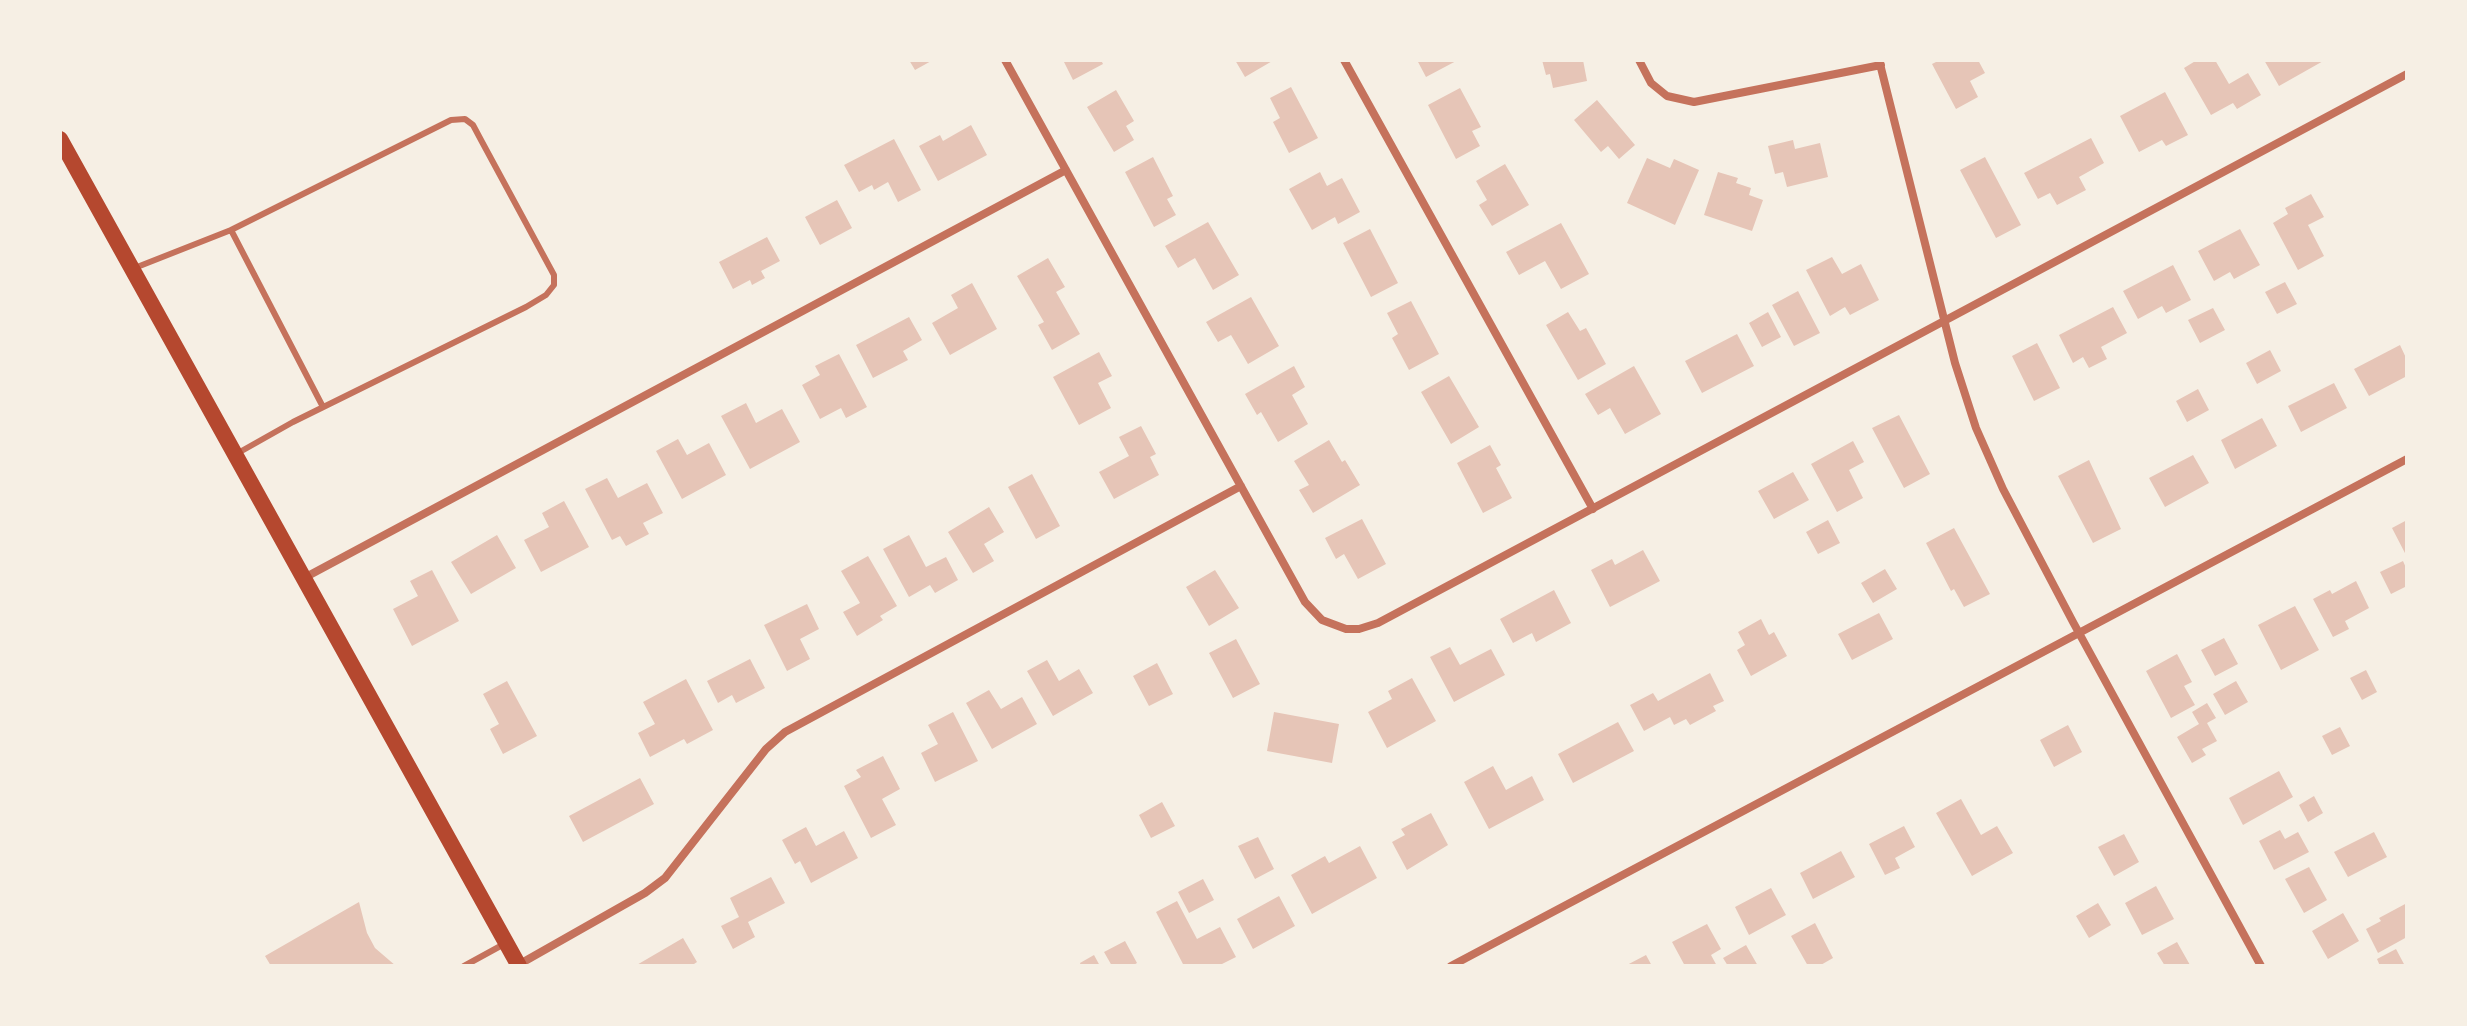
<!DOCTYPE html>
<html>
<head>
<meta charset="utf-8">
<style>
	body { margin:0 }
	#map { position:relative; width:2467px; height:1026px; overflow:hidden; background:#f6efe4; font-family:"Exo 2",sans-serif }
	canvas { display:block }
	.frame { position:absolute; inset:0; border:62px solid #f6efe4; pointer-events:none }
</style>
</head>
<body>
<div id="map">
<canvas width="2467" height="1026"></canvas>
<div class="frame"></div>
</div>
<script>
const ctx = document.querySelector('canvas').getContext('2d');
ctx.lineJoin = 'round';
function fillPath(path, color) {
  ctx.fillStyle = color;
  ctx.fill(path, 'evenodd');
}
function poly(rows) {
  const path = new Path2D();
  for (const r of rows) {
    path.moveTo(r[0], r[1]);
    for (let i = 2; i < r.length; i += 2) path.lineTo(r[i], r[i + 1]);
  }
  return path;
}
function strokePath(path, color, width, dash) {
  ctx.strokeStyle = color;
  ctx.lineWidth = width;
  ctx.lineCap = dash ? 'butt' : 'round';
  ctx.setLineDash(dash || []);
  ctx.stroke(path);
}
fillPath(poly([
	[909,60,933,60,915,70],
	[1063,60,1101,60,1103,64,1073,80],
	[1235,60,1274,60,1245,77],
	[1417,60,1458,60,1426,77],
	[1542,60,1583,60,1587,81,1553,88,1550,74,1546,75],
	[1940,60,1978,60,1985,73,1970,81,1978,97,1956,109,1932,64],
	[2197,60,2215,60,2229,84,2248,73,2261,95,2237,109,2233,103,2211,115,2184,68],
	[2264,60,2325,60,2279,86],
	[1291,87,1318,138,1289,153,1273,122,1280,118,1270,98],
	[1460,88,1481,127,1472,131,1480,146,1456,159,1428,105],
	[1116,90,1134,121,1126,126,1134,140,1114,152,1087,107],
	[2165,92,2188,135,2166,146,2162,140,2139,152,2120,116],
	[1597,100,1635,145,1619,159,1608,146,1601,152,1574,120],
	[971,125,987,155,938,181,919,146,940,135,943,141],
	[2091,138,2104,163,2079,177,2086,190,2057,205,2050,193,2038,199,2024,173],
	[894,139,921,190,898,202,888,182,874,190,872,185,859,192,844,165],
	[1793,140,1795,149,1820,143,1828,177,1787,187,1783,172,1775,174,1768,146],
	[1153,157,1173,196,1167,199,1176,215,1154,227,1125,172],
	[1985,157,2021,225,1996,238,1960,170],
	[1647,158,1670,168,1674,159,1699,170,1675,225,1627,203],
	[1505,164,1529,205,1492,226,1479,205,1487,200,1476,181],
	[1320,172,1327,186,1342,178,1360,212,1338,224,1335,217,1312,230,1289,189],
	[1718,172,1738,178,1736,183,1751,188,1749,195,1763,200,1752,231,1704,215],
	[2311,194,2324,217,2308,225,2324,256,2298,270,2273,223,2288,214,2285,208],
	[837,200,852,228,820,245,805,217],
	[1208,222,1239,275,1213,290,1195,258,1178,268,1165,246],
	[1561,223,1589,274,1561,289,1545,261,1519,275,1506,252],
	[1370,229,1398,283,1371,297,1343,243],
	[2240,229,2260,265,2234,279,2230,272,2214,281,2198,251],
	[767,237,780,261,761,271,765,278,752,285,750,280,733,289,719,262],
	[1832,257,1842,274,1861,264,1879,300,1850,315,1845,307,1830,316,1806,270],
	[1048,258,1065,287,1056,292,1080,334,1052,350,1038,325,1044,322,1017,276],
	[2173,265,2191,300,2166,313,2162,306,2138,319,2123,291],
	[2285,282,2297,304,2277,314,2265,292],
	[972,283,997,329,950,355,932,323,958,308,951,295],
	[1798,291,1820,333,1794,346,1772,305],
	[1251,297,1279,346,1248,364,1231,335,1218,342,1206,322],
	[1411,301,1439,354,1409,370,1392,338,1398,334,1387,313],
	[2113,307,2127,333,2101,347,2107,359,2089,368,2083,357,2073,363,2059,335],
	[2213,308,2225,330,2200,343,2188,320],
	[1568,312,1580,331,1586,328,1606,364,1578,380,1546,325],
	[1768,312,1781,337,1762,347,1749,323],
	[909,317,922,340,903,351,908,360,873,378,856,345],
	[1737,334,1754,366,1702,393,1685,361],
	[2037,343,2060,388,2034,401,2012,356],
	[2400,345,2407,360,2407,376,2369,396,2354,369],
	[2270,350,2281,371,2257,384,2246,363],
	[1099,352,1112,376,1098,383,1111,408,1079,425,1053,377],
	[839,354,867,407,846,418,841,408,820,419,802,385,820,375,815,366],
	[1294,366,1305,387,1292,395,1308,424,1278,442,1261,412,1257,415,1245,394],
	[1634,366,1661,414,1625,434,1610,408,1598,415,1585,394],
	[1449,376,1479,427,1451,444,1421,392],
	[2334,383,2347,408,2301,432,2288,406],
	[2198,389,2209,410,2187,422,2176,401],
	[746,403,756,423,782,409,800,442,750,469,721,416],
	[1899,415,1930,474,1904,488,1872,428],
	[2262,418,2277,446,2235,469,2221,440],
	[1141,426,1156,454,1150,457,1159,475,1114,499,1099,472,1129,456,1119,437],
	[678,439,687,455,709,443,726,475,682,499,656,451],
	[1329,440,1342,462,1345,460,1360,485,1313,513,1299,490,1309,485,1294,461],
	[1853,441,1864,462,1849,470,1863,498,1837,512,1811,464],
	[1490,445,1501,465,1496,468,1512,498,1483,513,1457,463],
	[2193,455,2209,483,2165,507,2149,478],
	[2089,460,2121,529,2093,543,2058,476],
	[1793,472,1809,500,1774,519,1758,491],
	[1032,474,1060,526,1036,539,1008,487],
	[607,478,618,498,647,483,663,513,643,523,649,534,626,546,620,536,612,540,585,489],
	[564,501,589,547,541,572,524,540,549,527,542,513],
	[989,507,1004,532,984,544,994,561,973,573,948,532],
	[1362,519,1386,564,1358,579,1344,554,1336,559,1325,538],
	[1828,520,1840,543,1818,554,1806,532],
	[2407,520,2407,557,2392,528],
	[1954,528,1990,594,1964,607,1954,589,1951,591,1926,543],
	[497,535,516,568,471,594,451,562],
	[909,535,926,567,946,557,958,580,935,593,930,585,909,597,883,549],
	[1643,550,1660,581,1610,607,1591,570,1612,559,1615,565],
	[868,556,897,606,880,616,883,620,857,636,843,612,860,603,841,571],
	[2403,561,2407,570,2407,586,2391,594,2380,572],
	[1885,569,1897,589,1873,603,1861,583],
	[432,570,459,621,412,646,393,609,418,596,410,581],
	[1215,570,1239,608,1209,626,1186,587],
	[2356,581,2369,608,2345,621,2349,629,2333,637,2313,599,2330,590,2332,594],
	[1554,590,1571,623,1536,642,1532,633,1513,643,1500,619],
	[807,604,819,629,800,639,810,659,787,671,764,625],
	[2295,606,2319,650,2281,670,2258,625],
	[1879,613,1893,639,1852,660,1838,634],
	[1761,619,1769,635,1774,632,1787,656,1751,676,1737,650,1745,645,1738,632],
	[2224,638,2238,664,2215,676,2201,650],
	[1236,639,1260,684,1233,698,1209,653],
	[1450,647,1460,665,1491,649,1505,675,1454,702,1430,657],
	[2177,654,2192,682,2184,686,2195,705,2171,718,2146,671],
	[750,659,765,688,736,703,732,695,718,703,707,681],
	[1047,660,1059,681,1079,669,1093,693,1053,716,1027,671],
	[1157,663,1173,694,1149,706,1133,676],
	[2366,670,2377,692,2362,700,2350,678],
	[1710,673,1724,701,1713,706,1716,711,1690,725,1686,719,1674,725,1670,717,1644,731,1630,705,1653,693,1658,701],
	[1412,678,1436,721,1387,748,1368,712,1392,699,1388,691],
	[686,679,713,730,687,744,684,739,650,757,638,733,655,724,643,702],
	[507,681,537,736,503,754,490,729,499,724,483,694],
	[2236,681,2248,702,2225,715,2213,694],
	[989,690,1001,709,1022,697,1037,724,992,749,966,703],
	[2207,703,2216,718,2207,723,2217,741,2202,749,2206,755,2192,763,2177,737,2199,724,2192,712],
	[953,712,978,761,935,782,921,753,938,744,928,725],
	[1274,712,1339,724,1332,763,1267,751],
	[1618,722,1634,751,1573,783,1558,754],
	[2068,725,2082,752,2054,767,2040,740],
	[2340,727,2350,746,2332,755,2322,736],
	[883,756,900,789,882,799,896,825,871,838,844,786,861,777,856,770],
	[1493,766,1506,790,1532,776,1544,800,1489,829,1464,782],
	[2279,771,2293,797,2243,825,2229,798],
	[640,778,654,804,583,842,569,816],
	[2314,796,2323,813,2308,822,2299,805],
	[1961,799,1981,835,1997,826,2013,853,1972,876,1936,813],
	[1162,802,1175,826,1151,838,1139,815],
	[1431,813,1448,845,1407,870,1392,842,1405,835,1401,829],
	[1904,826,1915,847,1895,858,1900,868,1885,875,1869,844],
	[806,827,816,846,844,831,858,858,811,883,800,861,795,864,782,840],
	[2280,830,2285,839,2298,832,2309,852,2274,870,2259,841],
	[2374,832,2387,857,2348,877,2334,852],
	[2124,834,2139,862,2114,876,2098,847],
	[1258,837,1274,869,1255,879,1238,846],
	[1360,846,1377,878,1312,914,1291,875,1325,856,1329,863],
	[1841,851,1855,877,1813,899,1800,873],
	[2309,867,2327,900,2304,913,2285,879],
	[771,877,785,903,748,922,755,937,733,949,721,926,739,917,730,898],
	[1203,879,1214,900,1189,913,1178,892],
	[2156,886,2174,919,2142,935,2125,903],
	[1771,888,1786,915,1749,935,1735,907],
	[1279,896,1295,926,1253,949,1237,919],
	[1177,901,1197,939,1220,927,1236,957,1218,966,1184,966,1156,912],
	[359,902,367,933,375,948,396,966,271,966,265,956],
	[2098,903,2111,925,2089,938,2076,916],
	[2407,903,2407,937,2378,953,2366,929,2381,921,2379,918],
	[2343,913,2359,941,2328,959,2312,931],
	[1815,923,1833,958,1819,966,1808,966,1791,936],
	[1707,924,1721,949,1711,955,1717,966,1685,966,1672,942],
	[683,938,697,962,691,966,635,966],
	[1125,941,1137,963,1132,966,1112,966,1104,952],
	[2177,942,2190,965,2165,966,2157,953],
	[1746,945,1758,966,1728,966,1723,958],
	[2396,949,2405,966,2380,966,2377,959],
	[1094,955,1100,966,1081,966,1080,963],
	[1646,955,1652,966,1625,966]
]), '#e6c5b7');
strokePath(poly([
	[231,230,323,407],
	[132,269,231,230,451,120,465,119,473,125,481,140,554,275,554,285,546,295,526,307,293,422,238,453],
	[464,966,506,943]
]), '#c5725c', 6);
strokePath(poly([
	[1005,60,1305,602,1322,620,1346,629,1359,629,1378,623,2407,74],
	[1344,60,1593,509],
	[1639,60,1651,83,1667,96,1694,102,1881,65],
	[1879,60,1955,363,1976,428,2003,489,2073,622,2261,966],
	[304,578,1066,170],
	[518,965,645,893,665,878,766,749,785,732,1241,486],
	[1451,966,2407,459]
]), '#c5725c', 8);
strokePath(poly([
	[60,139,519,966]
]), '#b5482f', 16);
</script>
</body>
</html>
